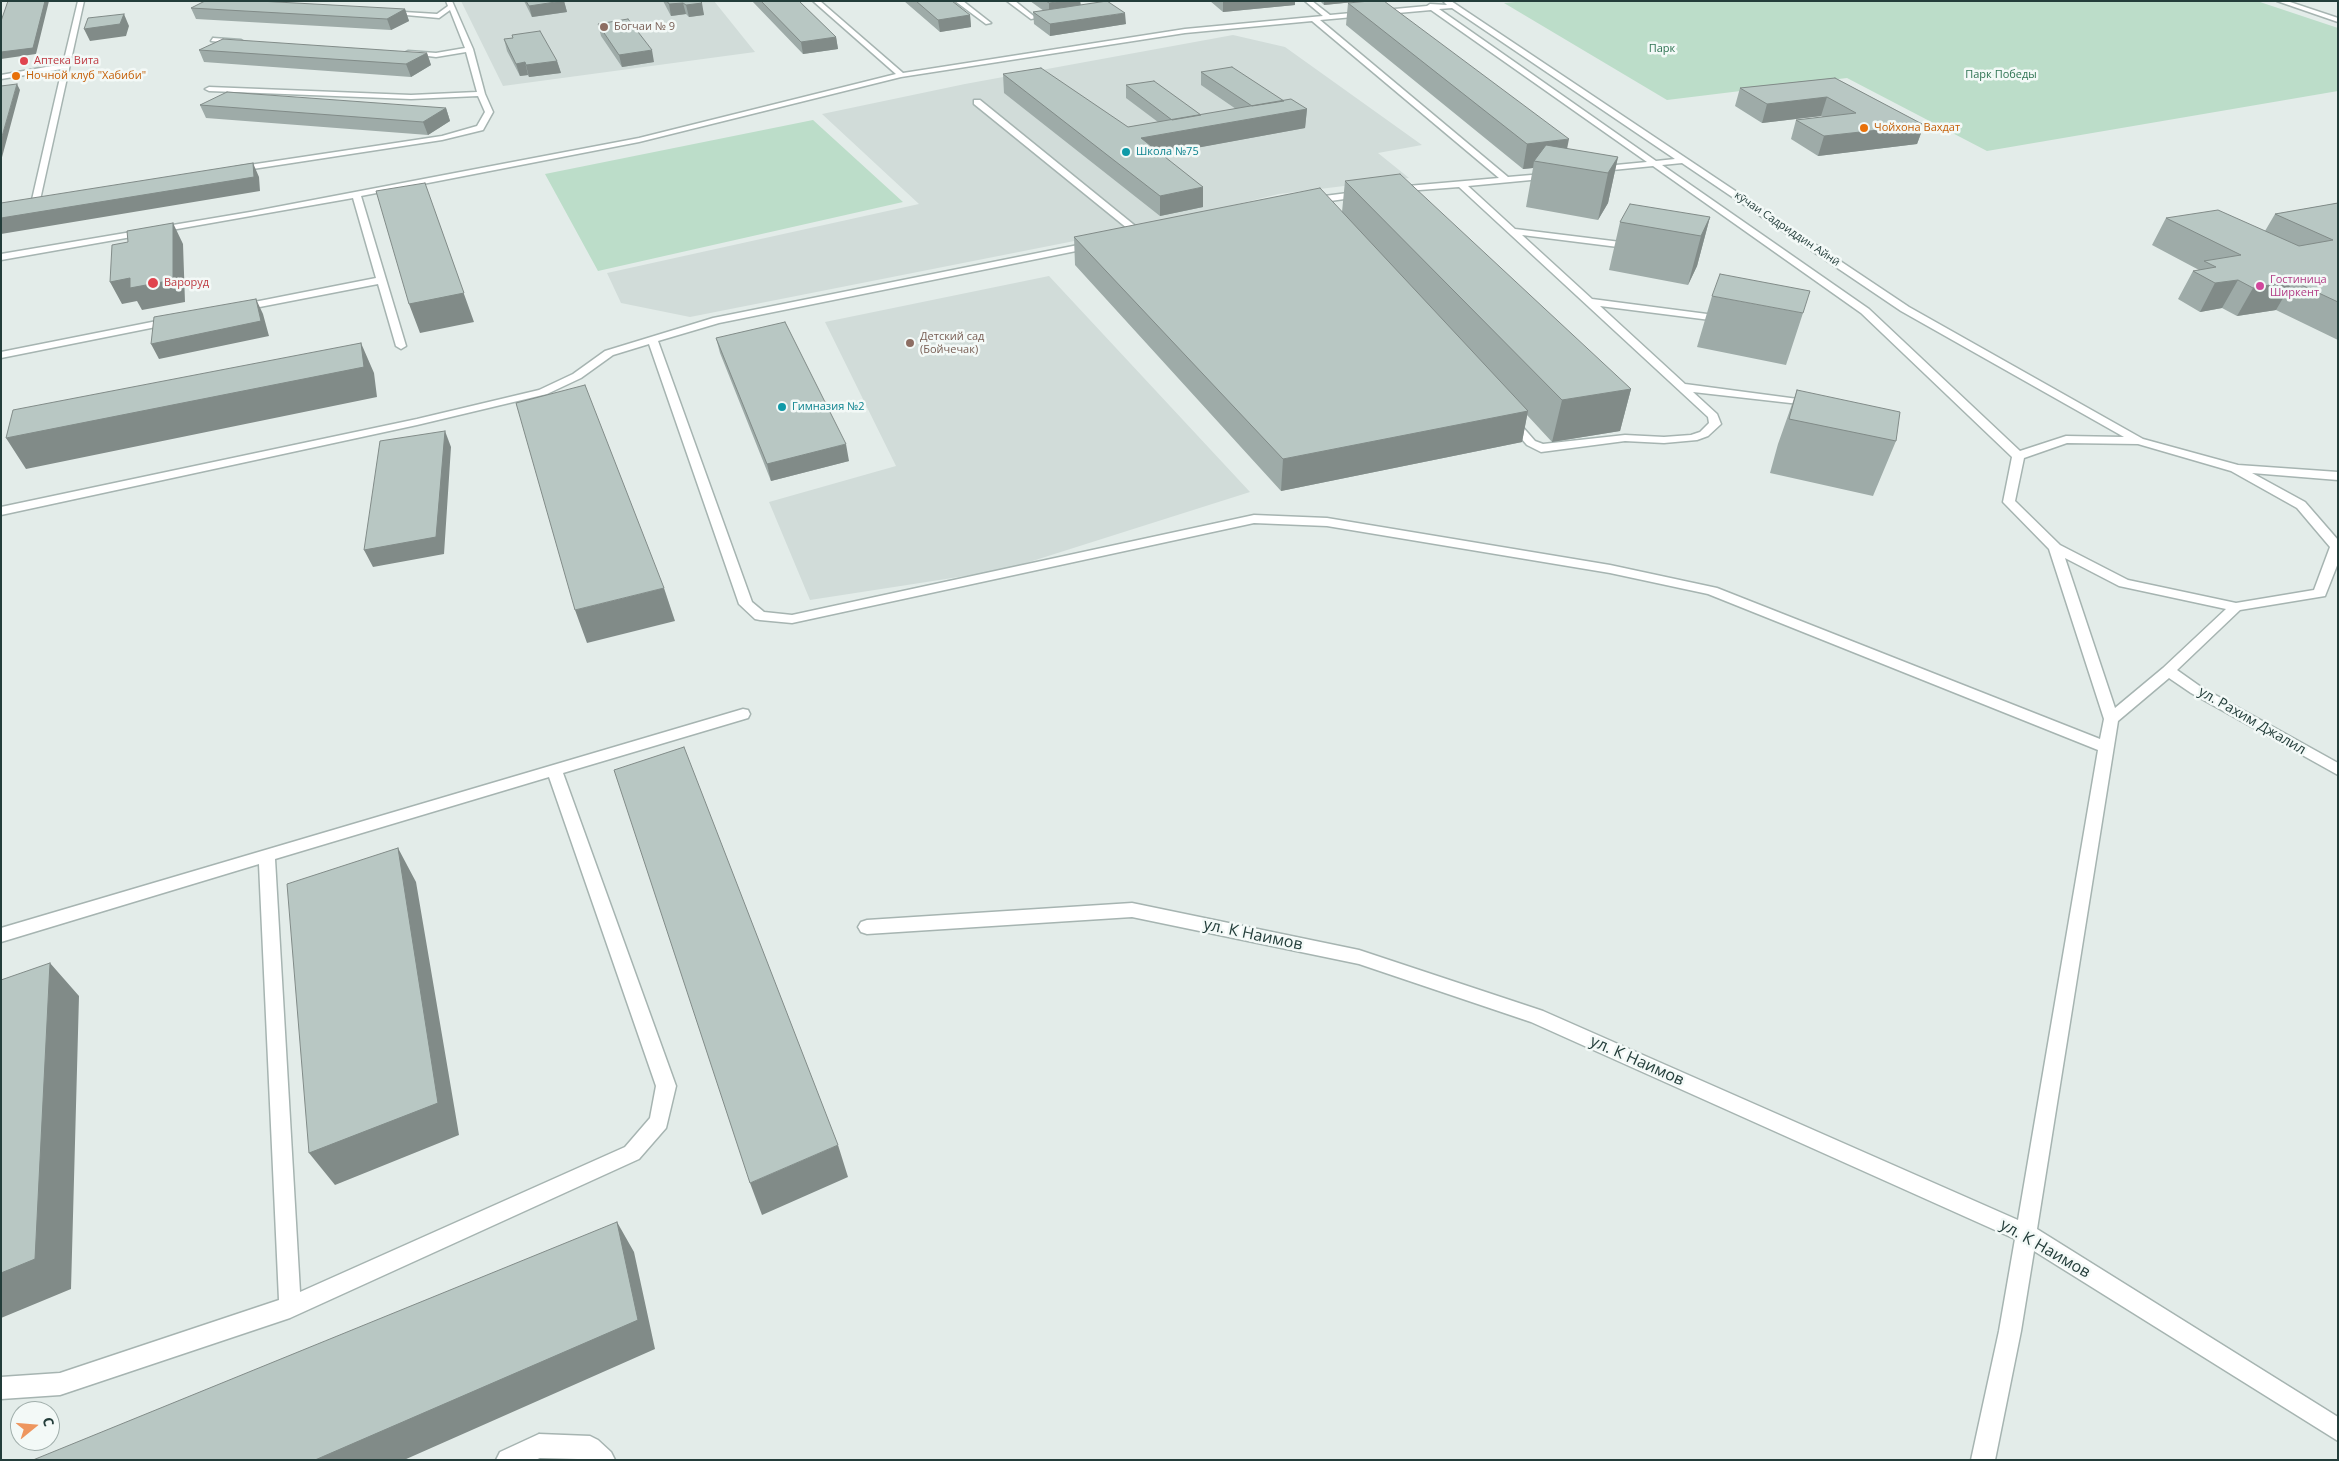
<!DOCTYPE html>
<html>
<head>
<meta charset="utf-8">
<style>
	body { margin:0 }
	#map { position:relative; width:2339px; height:1461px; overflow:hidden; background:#e3ece9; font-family:"Open Sans",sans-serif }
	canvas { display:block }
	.frame { position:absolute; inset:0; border:2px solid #233d3a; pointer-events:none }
	.north { position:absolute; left:10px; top:1401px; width:50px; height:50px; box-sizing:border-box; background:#f3f9f7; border:1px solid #a0aeab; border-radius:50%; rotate:73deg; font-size:14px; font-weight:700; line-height:20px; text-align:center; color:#233d3a }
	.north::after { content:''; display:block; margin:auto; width:18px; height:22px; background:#ee965f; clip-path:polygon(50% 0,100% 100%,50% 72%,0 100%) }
</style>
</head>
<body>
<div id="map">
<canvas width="2339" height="1461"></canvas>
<div class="frame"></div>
<div class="north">С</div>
</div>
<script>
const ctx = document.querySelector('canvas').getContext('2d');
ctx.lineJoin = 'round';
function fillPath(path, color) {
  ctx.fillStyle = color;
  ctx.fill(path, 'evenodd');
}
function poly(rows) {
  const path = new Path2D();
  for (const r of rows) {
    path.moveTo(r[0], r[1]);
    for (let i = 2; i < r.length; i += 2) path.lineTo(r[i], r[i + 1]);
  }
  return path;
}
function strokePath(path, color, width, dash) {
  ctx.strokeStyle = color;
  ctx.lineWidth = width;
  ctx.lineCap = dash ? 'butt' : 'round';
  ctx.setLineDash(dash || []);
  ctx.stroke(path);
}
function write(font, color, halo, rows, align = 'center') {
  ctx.font = font + ' "Open Sans",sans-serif';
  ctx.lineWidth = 5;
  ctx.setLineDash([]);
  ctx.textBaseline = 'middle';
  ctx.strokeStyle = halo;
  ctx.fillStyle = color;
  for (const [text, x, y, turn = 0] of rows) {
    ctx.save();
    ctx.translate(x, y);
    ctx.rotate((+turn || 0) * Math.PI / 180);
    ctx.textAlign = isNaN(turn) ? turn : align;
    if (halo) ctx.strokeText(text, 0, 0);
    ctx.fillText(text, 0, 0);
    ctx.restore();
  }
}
fillPath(poly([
	[461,1,714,1,755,52,503,86],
	[1233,35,1285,47,1422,145,1378,153,1409,178,1279,194,1140,228,690,317,621,303,607,273,919,204,822,114,965,84],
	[1049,276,1250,492,1004,570,810,600,769,502,896,466,825,322]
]), '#d1dcd9');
fillPath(poly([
	[1527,1,2257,1,2338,28,2338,91,1987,151,1847,78,1667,100,1504,3],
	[813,120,903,202,598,271,545,174]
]), '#bcddc9');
const minor = poly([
	[78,1,84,1,40,200,48,198,52,201,35,207,31,204,62,69,1,79,1,75,63,64,78,1],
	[446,1,452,1,473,49,485,94,493,112,483,130,442,140,233,172,232,170,236,167,442,136,477,126,485,112,478,96,411,99,209,91,205,89,209,87,411,95,477,92,466,52,436,57,404,53,408,51,436,53,465,48,450,10,439,18,384,13,387,11,437,14,448,6,446,1],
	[813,1,820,1,903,73,1185,29,1323,16,1305,1,1312,1,1330,15,1427,6,1430,4,1447,5,1443,1,1451,1,1909,307,2143,439,2238,465,2338,472,2338,480,2252,473,2305,502,2338,540,2338,563,2325,596,2240,610,2177,670,2201,687,2338,763,2338,775,2191,693,2169,678,2118,721,2037,1229,2338,1417,2338,1441,2034,1251,2021,1331,1995,1460,1971,1460,1999,1331,2015,1239,1531,1022,1359,964,1132,917,867,934,861,932,858,927,861,922,867,920,1132,903,1359,950,1543,1011,2018,1220,2098,750,1708,594,1610,573,1327,526,1254,523,792,623,760,620,755,619,739,604,649,344,613,355,581,378,547,394,417,425,1,515,1,507,417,419,539,390,573,374,605,351,713,318,1093,242,1098,245,1096,247,719,323,658,341,752,602,764,612,792,615,1254,515,1327,518,1610,565,1717,588,2100,739,2104,719,2049,549,2003,502,2012,457,1861,313,1653,166,1592,172,1591,170,1595,167,1647,162,1431,10,1320,20,1508,177,1555,173,1555,177,1552,178,1468,186,1515,229,1637,244,1637,248,1634,249,1522,235,1592,299,1730,317,1730,321,1726,322,1600,306,1685,384,1813,401,1817,402,1817,406,1693,392,1717,414,1721,424,1708,436,1697,440,1664,443,1625,441,1541,452,1527,445,1506,421,1506,417,1514,417,1535,441,1543,444,1625,435,1664,437,1691,435,1700,432,1709,423,1708,417,1459,187,1393,192,1392,190,1396,187,1499,178,1312,21,1185,33,901,77,639,142,361,196,406,346,401,349,396,346,378,284,239,311,234,308,239,305,376,278,353,198,1,260,1,254,250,212,639,138,896,74,813,1],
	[1452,8,1675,159,1656,161,1439,9,1452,8],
	[1682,163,1901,311,2124,437,2066,436,2020,451,1869,309,1662,165,1682,163],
	[2067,443,2138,444,2231,471,2297,508,2330,547,2314,590,2236,603,2128,580,2060,545,2015,501,2024,458,2067,443],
	[2065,558,2119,586,2226,609,2163,668,2115,708,2065,558],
	[955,1,963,1,991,23,986,24,955,1],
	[1007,1,1015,1,1036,18,1031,19,1007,1],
	[2277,1,2287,1,2338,18,2338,22,2277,1],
	[213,38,241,40,244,42,241,44,211,41,213,38],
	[974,100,980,100,1144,233,1144,237,1138,237,974,104,974,100],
	[1363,191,1366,192,1366,196,1309,204,1305,201,1309,198,1363,191],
	[172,318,176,319,176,323,1,358,1,352,172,318],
	[743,709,748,710,750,714,748,718,563,773,676,1086,666,1128,639,1159,290,1318,60,1395,1,1399,1,1377,60,1373,279,1300,259,864,1,942,1,928,743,709],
	[549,777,656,1086,650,1118,625,1147,300,1292,275,859,549,777],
	[539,1434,590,1436,598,1440,611,1452,615,1460,540,1458,535,1460,496,1460,500,1452,539,1434]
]);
strokePath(minor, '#a6b4b1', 3);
fillPath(minor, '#fff');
fillPath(poly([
	[524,1,564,1,567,12,532,17],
	[663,1,700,1,704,15,689,17,686,14,671,16],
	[752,1,799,1,836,37,838,49,803,54],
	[904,1,952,1,970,15,971,27,940,32],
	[1030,1,1080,1,1081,5,1126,24,1050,36,1034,24,1033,12,1044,11],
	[1210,1,1295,1,1295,5,1223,12],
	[1320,1,1354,1,1354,2,1324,5],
	[1348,3,1567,149,1618,157,1608,203,1598,220,1526,207,1533,168,1523,169,1346,25],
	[191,8,405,9,409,21,391,30,196,19],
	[598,24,654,62,622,67,601,36],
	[504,39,557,61,561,73,529,77,528,75,520,76,507,51],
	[199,50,427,53,431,65,411,77,204,62],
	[1201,72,1307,109,1305,128,1162,154,1203,207,1160,216,1004,93,1003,74,1128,127,1158,122,1126,98,1126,85,1201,115,1236,109,1201,85],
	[1835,78,1924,125,1917,144,1818,156,1791,139,1796,120,1823,117,1821,116,1762,123,1735,106,1740,88],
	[200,105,446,108,450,121,428,135,206,118],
	[1345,181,1631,389,1620,431,1552,442,1527,415,1522,442,1281,491,1075,265,1074,237,1342,212],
	[2338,203,2338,340,2276,310,2237,316,2222,308,2200,312,2178,299,2193,271,2199,270,2152,245,2166,218,2265,231,2275,214],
	[1710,217,1697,266,1688,285,1609,270,1620,222],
	[1712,296,1803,313,1786,365,1697,347],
	[716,338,849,461,771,481,720,353],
	[1797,390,1896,441,1873,496,1770,473,1778,444]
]), '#9eaba8');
fillPath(poly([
	[45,1,49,1,36,54,1,59,1,52],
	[564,1,567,12,532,17,529,6],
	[1064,1,1080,1,1081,10,1049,15,1049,3],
	[1223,1,1295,1,1295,5,1223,12],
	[1324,1,1354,1,1354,2,1324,5],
	[683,3,686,14,671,16,669,4],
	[702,3,704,15,689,17,686,5],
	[405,9,409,21,391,30,387,19],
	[1125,13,1126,24,1050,36,1050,24],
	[124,14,129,26,126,36,90,41,84,29],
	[970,15,971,27,940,32,938,20],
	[836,37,838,49,803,54,801,42],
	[652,50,654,62,622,67,619,55],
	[427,53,431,65,411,77,406,64],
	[557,61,561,73,529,77,526,65],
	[525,62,528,75,520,76,516,64],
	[17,84,20,90,1,161,1,140],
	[1827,97,1821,116,1762,123,1767,104],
	[446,108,450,121,428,135,423,122],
	[1307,109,1305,128,1142,158,1141,138],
	[1924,125,1917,144,1818,156,1824,136],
	[1569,139,1564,164,1534,161,1533,168,1523,169,1527,144],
	[1618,157,1608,203,1598,220,1608,173],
	[253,163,259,177,260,191,1,234,1,218],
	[1203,187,1203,207,1160,216,1160,196],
	[434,210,474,322,420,333,409,304],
	[1710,217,1697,266,1688,285,1701,236],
	[173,223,183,244,185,302,142,310,137,301,122,304,110,282],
	[2238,280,2222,308,2200,312,2215,283],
	[2293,281,2276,310,2237,316,2253,288],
	[256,299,263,314,269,336,159,359,151,344],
	[361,343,374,373,377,397,26,469,6,438],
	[1631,389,1620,431,1552,442,1562,400],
	[1528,411,1522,442,1281,491,1283,459],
	[445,431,451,447,444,554,373,567,364,550],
	[846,444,849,461,771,481,767,464],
	[664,588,675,621,587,643,575,610],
	[398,848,416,882,459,1135,335,1185,309,1153],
	[50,963,79,996,71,1289,1,1318,1,1273],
	[838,1145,848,1177,762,1215,750,1183],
	[617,1222,634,1252,655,1349,404,1460,315,1460]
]), '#818b88');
const building = poly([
	[8,1,45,1,33,48,1,52,1,21,8,1],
	[205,1,259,1,405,9,387,19,191,8,205,1],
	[526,1,562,1,529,6,526,1],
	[667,1,700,1,702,3,686,5,683,3,669,4,667,1],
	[761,1,799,1,836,37,801,42,761,1],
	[916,1,952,1,970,15,938,20,916,1],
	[1046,1,1064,1,1049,3,1046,1],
	[1107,1,1125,13,1050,24,1033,12,1107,1],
	[1370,1,1384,1,1569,139,1527,144,1348,3,1370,1],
	[124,14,120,24,84,29,88,18,124,14],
	[628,19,652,50,619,55,598,24,628,19],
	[540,31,557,61,526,65,525,62,516,64,504,39,513,38,512,35,540,31],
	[223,39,427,53,406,64,199,50,223,39],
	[1232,67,1284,101,1252,106,1201,72,1232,67],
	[1041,68,1128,127,1291,99,1307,109,1141,138,1203,187,1160,196,1003,74,1041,68],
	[1835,78,1924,125,1824,136,1796,120,1856,113,1827,97,1767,104,1740,88,1835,78],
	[1154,81,1201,115,1172,120,1126,85,1154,81],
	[17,84,1,140,1,86,17,84],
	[227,92,446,108,423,122,200,105,227,92],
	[1546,145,1618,157,1608,173,1534,161,1546,145],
	[253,163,254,177,1,218,1,203,253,163],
	[1400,174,1631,389,1562,400,1345,181,1400,174],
	[425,183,464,293,409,304,376,191,425,183],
	[1320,188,1528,411,1283,459,1074,237,1320,188],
	[2338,203,2338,302,2293,281,2253,288,2238,280,2215,283,2193,271,2216,267,2204,261,2241,255,2166,218,2218,210,2299,246,2333,240,2275,214,2338,203],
	[1630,204,1710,217,1701,236,1620,222,1630,204],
	[173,223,173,280,130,288,130,278,110,282,112,245,128,242,127,231,173,223],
	[1720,274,1810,291,1803,313,1712,296,1720,274],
	[256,299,261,321,151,344,154,317,256,299],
	[785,322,846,444,767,464,716,338,785,322],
	[361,343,364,367,6,438,13,410,361,343],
	[585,385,664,588,575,610,516,403,585,385],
	[1797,390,1900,412,1896,441,1789,419,1797,390],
	[445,431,436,537,364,550,380,441,445,431],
	[684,747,838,1145,750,1183,614,770,684,747],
	[398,848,438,1103,309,1153,287,884,398,848],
	[50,963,35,1259,1,1273,1,980,50,963],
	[617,1222,638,1320,315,1460,33,1460,617,1222]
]);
fillPath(building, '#b8c7c3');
strokePath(building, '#818b88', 1);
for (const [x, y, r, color] of [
	[604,27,5,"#8d6e63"],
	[24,61,5,"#e0444e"],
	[16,76,5,"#e8710a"],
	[1864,128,5,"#e8710a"],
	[1126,152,5,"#0f9aa8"],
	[153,283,6,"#e0444e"],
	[2260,286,5,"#d1479c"],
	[910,343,5,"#8d6e63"],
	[782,407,5,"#0f9aa8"]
]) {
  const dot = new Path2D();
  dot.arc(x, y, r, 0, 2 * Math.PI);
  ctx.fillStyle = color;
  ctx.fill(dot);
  strokePath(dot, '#f3f9f7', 2);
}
write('11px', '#785e54', '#f3f9f7', [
	["Богчаи № 9",614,27],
	["Детский сад",920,337],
	["(Бойчечак)",920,350]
], 'left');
write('11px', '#2e7352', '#f3f9f7', [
	["Парк",1662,49],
	["Парк Победы",2001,75]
]);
write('11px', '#be3a42', '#f3f9f7', [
	["Аптека Вита",34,61],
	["Вароруд",164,283]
], 'left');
write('11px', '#c56008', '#f3f9f7', [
	["Ночной клуб \"Хабиби\"",26,76],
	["Чойхона Вахдат",1874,128]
], 'left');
write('11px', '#0d838f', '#f3f9f7', [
	["Школа №75",1136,152],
	["Гимназия №2",792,407]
], 'left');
write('11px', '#233d3a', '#f3f9f7', [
	["кӯчаи Садриддин Айнӣ",1787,229,34]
]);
write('11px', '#b23c85', '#f3f9f7', [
	["Гостиница",2270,280],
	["Ширкент",2270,293]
], 'left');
write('14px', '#233d3a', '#f3f9f7', [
	["ул. Рахим Джалил",2252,721,30]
]);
write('16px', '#233d3a', '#f3f9f7', [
	["ул. К Наимов",1253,935,12],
	["ул. К Наимов",1637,1061,24],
	["ул. К Наимов",2045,1249,30]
]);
</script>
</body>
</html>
